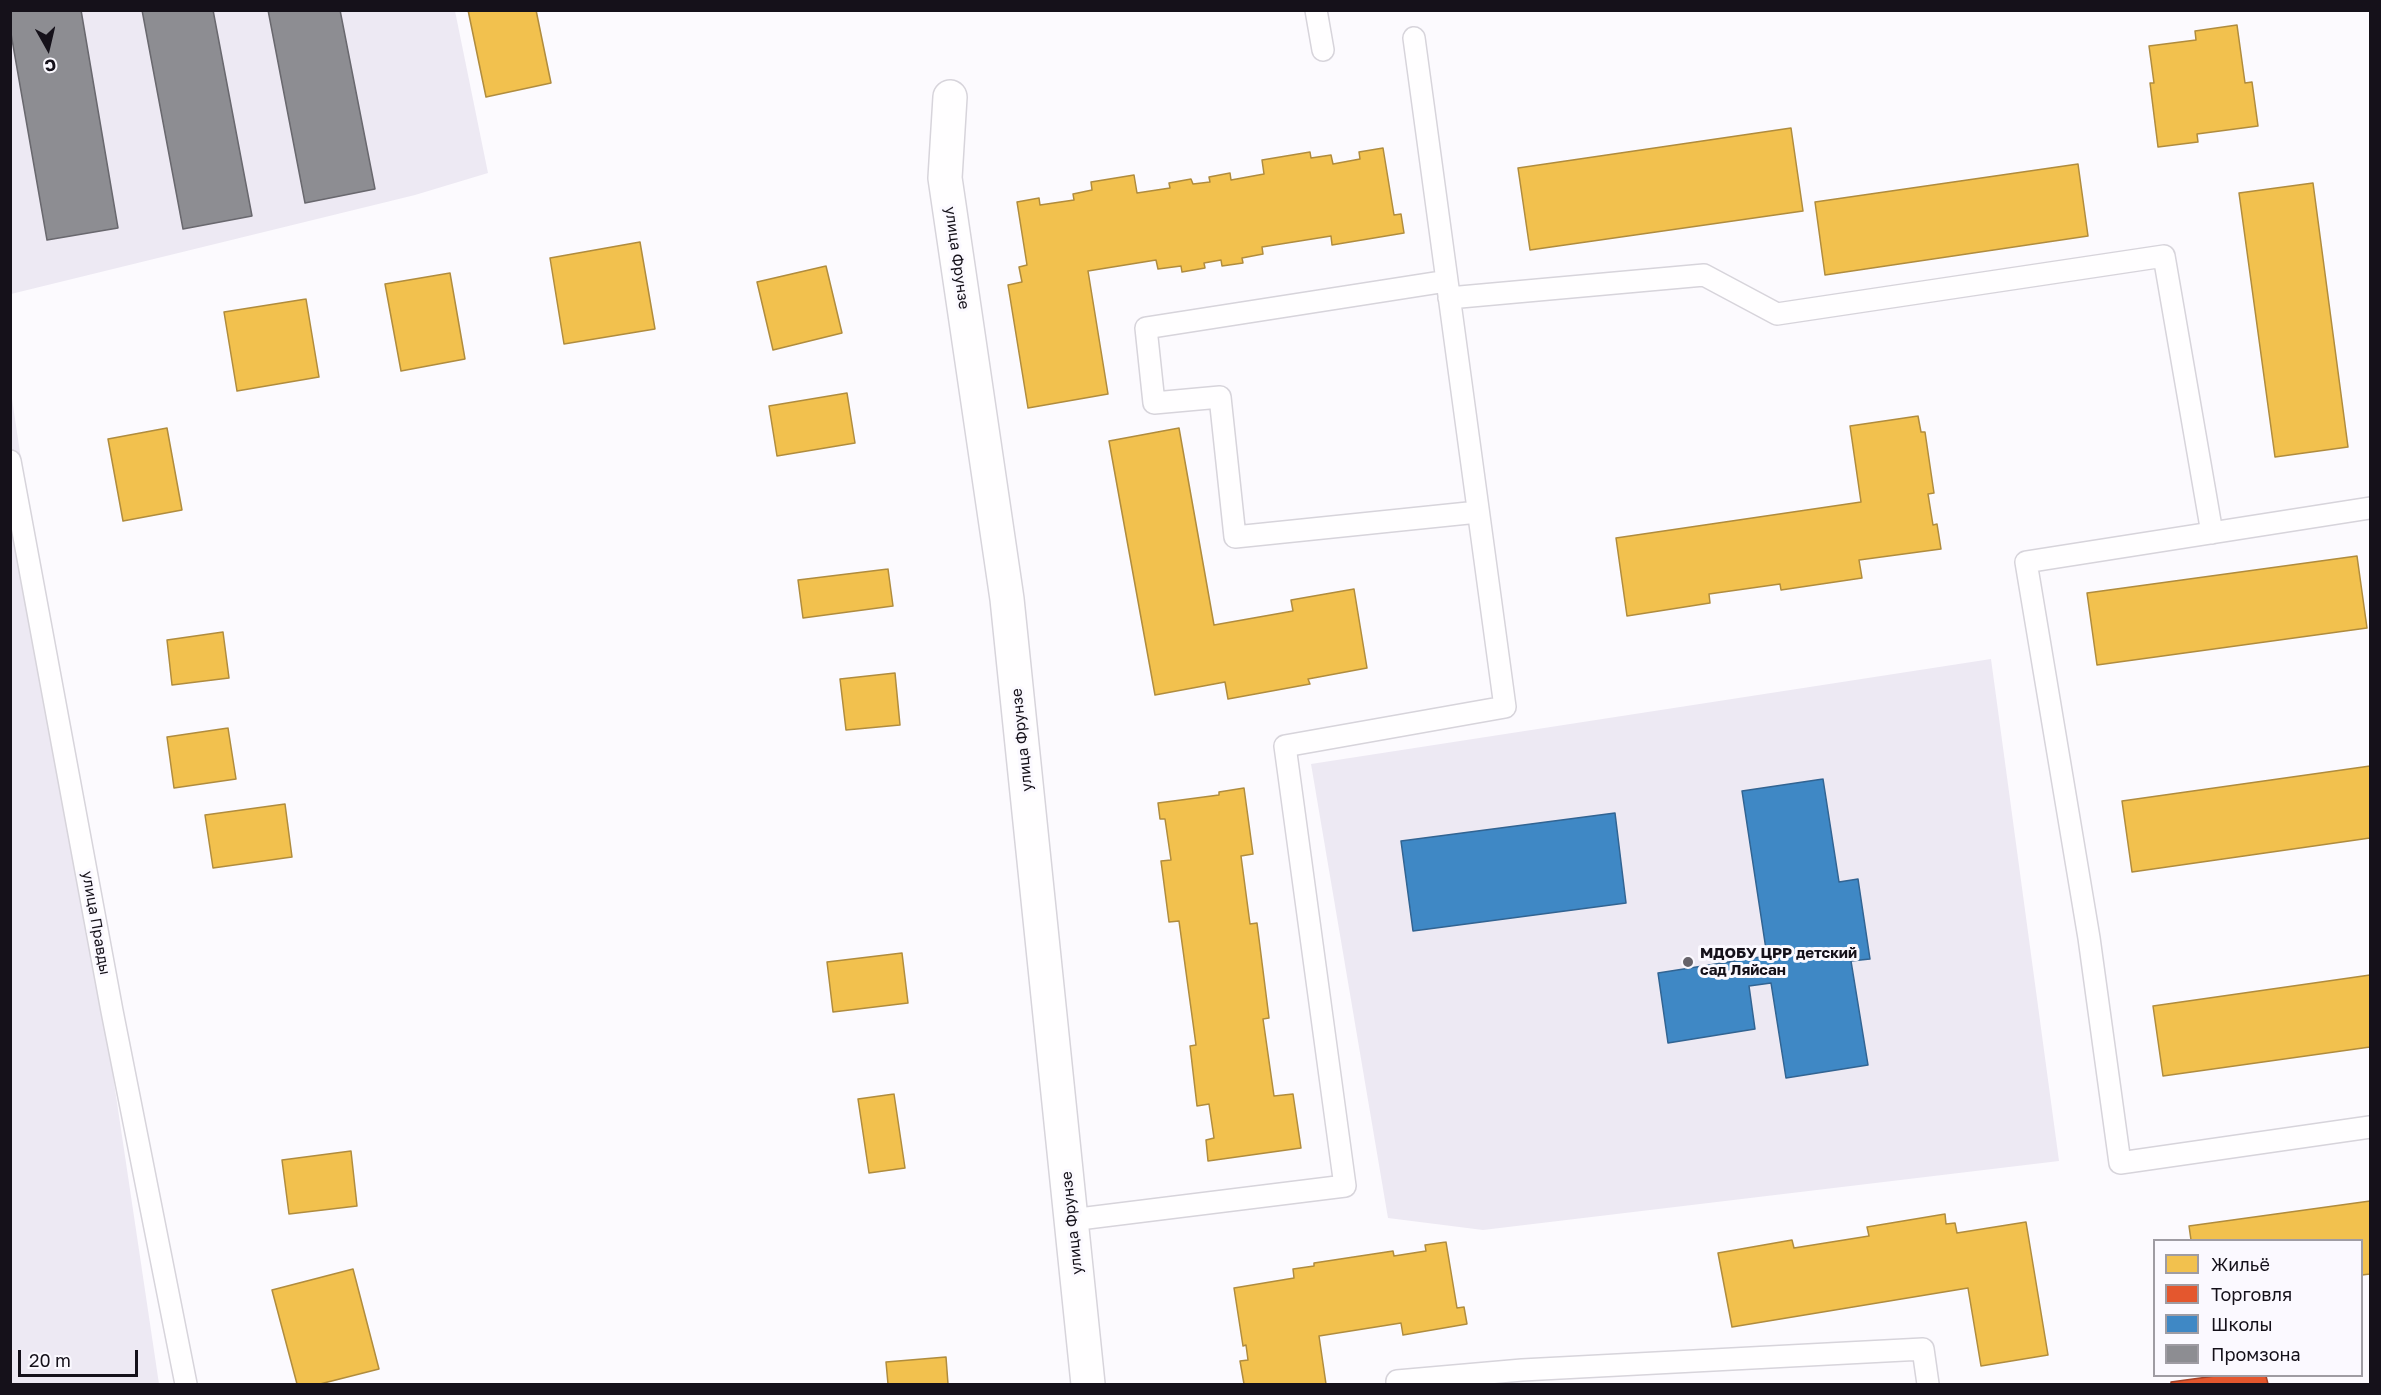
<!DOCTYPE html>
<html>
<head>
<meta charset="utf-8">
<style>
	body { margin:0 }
	#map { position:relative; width:2381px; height:1395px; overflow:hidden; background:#fcfafe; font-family:"Golos Text",sans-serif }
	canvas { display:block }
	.frame { position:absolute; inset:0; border:12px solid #15111a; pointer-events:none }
	.legend { position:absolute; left:2153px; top:1239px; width:210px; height:138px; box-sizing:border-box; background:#fbf9ff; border:2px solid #9f9ca3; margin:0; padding:8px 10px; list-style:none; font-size:18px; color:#15111a }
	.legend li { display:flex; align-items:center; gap:12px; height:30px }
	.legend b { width:30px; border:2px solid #9f9ca3 }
	.north { position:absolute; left:18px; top:18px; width:60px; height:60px; -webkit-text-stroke:4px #fbf9ff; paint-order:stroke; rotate:172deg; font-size:16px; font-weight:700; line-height:24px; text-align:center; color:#15111a }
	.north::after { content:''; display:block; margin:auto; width:21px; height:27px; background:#15111a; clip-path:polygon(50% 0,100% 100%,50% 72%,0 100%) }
	.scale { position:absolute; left:18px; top:1350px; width:120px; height:27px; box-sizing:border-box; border:3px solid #15111a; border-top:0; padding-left:8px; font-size:18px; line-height:21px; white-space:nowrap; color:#15111a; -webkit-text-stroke:4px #fbf9ff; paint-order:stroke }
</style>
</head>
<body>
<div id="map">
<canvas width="2381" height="1395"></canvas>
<div class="frame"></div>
<ul class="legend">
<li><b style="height:16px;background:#f2c14e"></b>Жильё</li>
<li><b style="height:16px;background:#e4572e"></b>Торговля</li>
<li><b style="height:16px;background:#3f88c5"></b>Школы</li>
<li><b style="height:16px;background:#8d8d92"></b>Промзона</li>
</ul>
<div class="north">С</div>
<div class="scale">20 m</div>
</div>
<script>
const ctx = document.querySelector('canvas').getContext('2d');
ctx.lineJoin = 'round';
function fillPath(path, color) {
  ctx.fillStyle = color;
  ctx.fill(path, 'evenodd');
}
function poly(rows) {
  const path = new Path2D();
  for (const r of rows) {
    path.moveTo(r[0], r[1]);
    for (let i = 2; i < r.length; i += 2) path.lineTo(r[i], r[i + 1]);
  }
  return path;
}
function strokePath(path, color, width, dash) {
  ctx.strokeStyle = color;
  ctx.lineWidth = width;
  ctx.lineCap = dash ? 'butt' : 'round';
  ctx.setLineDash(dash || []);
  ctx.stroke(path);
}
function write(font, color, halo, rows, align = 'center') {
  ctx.font = font + ' "Golos Text",sans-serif';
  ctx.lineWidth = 6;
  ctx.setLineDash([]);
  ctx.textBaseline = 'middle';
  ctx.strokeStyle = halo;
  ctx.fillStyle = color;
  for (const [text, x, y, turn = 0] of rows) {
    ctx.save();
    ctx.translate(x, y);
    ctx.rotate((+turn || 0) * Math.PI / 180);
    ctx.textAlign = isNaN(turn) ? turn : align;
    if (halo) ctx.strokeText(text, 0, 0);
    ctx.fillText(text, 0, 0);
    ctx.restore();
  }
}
fillPath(poly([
	[10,11,455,11,488,173,415,195,11,294],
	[11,392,159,1384,11,1384],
	[1991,659,2059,1161,1483,1230,1388,1218,1311,764]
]), '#ede9f3');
const homes = poly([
	[468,10,536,10,551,83,486,97,468,10],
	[2237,25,2245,83,2252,82,2258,126,2197,134,2198,142,2158,147,2150,83,2154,83,2149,46,2196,40,2195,31,2237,25],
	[1791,128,1803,211,1530,250,1518,168,1791,128],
	[1383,148,1394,215,1401,214,1404,233,1332,245,1331,236,1262,247,1263,254,1242,258,1243,263,1222,266,1221,260,1204,263,1205,268,1182,272,1181,266,1158,269,1156,260,1088,271,1108,394,1028,408,1008,285,1022,282,1019,267,1027,265,1017,202,1039,198,1040,205,1074,200,1073,194,1092,190,1091,182,1134,175,1137,193,1170,188,1169,183,1191,179,1193,184,1210,182,1209,177,1230,173,1231,180,1264,174,1262,160,1310,152,1311,158,1331,155,1333,164,1360,159,1359,152,1383,148],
	[2078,164,2088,236,1825,275,1815,202,2078,164],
	[2313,183,2348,447,2275,457,2239,193,2313,183],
	[640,242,655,329,564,344,550,258,640,242],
	[826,266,842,333,773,350,757,282,826,266],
	[450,273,465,359,401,371,385,284,450,273],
	[306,299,319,377,237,391,224,312,306,299],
	[847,393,855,443,777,456,769,406,847,393],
	[1918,416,1921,432,1925,432,1934,493,1928,494,1933,525,1937,524,1941,549,1859,560,1862,578,1781,590,1780,584,1709,594,1710,603,1627,616,1616,538,1861,502,1850,426,1918,416],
	[167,428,182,510,123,521,108,439,167,428],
	[1179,428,1214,625,1293,611,1291,600,1354,589,1367,668,1308,679,1310,684,1228,699,1225,682,1155,695,1109,441,1179,428],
	[2357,556,2367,628,2097,665,2087,593,2357,556],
	[888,569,893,606,803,618,798,580,888,569],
	[223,632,229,678,172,685,167,640,223,632],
	[895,673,900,725,846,730,840,679,895,673],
	[228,728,236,779,174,788,167,737,228,728],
	[2370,766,2370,838,2132,872,2122,801,2370,766],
	[1244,788,1253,854,1241,856,1250,924,1257,923,1269,1018,1263,1019,1274,1096,1293,1094,1301,1148,1208,1161,1206,1140,1214,1138,1209,1104,1197,1106,1190,1046,1196,1045,1179,921,1169,922,1161,861,1171,860,1165,819,1160,819,1158,803,1219,795,1219,792,1244,788],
	[285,804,292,857,213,868,205,815,285,804],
	[902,953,908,1003,833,1012,827,962,902,953],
	[2370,975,2370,1047,2163,1076,2153,1006,2370,975],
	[894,1094,905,1168,869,1173,858,1099,894,1094],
	[351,1151,357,1206,289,1214,282,1160,351,1151],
	[2370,1201,2370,1274,2362,1275,2362,1240,2191,1240,2189,1226,2370,1201],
	[1945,1214,1946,1224,1955,1223,1957,1233,2026,1222,2048,1355,1981,1366,1968,1288,1732,1327,1718,1253,1792,1240,1794,1248,1869,1236,1867,1227,1945,1214],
	[1446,1242,1457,1308,1464,1307,1467,1324,1403,1335,1401,1323,1319,1336,1326,1384,1244,1384,1240,1361,1248,1360,1246,1345,1243,1346,1234,1288,1294,1278,1293,1269,1314,1266,1314,1263,1393,1251,1394,1256,1426,1251,1425,1245,1446,1242],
	[353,1269,379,1369,320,1384,297,1384,272,1290,353,1269],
	[946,1357,948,1384,888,1384,886,1362,946,1357]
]);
fillPath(homes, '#f2c14e');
strokePath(homes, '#b08c3e', 1.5);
const shops = poly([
	[2215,1376,2266,1376,2268,1384,2171,1384,2171,1382,2215,1376]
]);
fillPath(shops, '#e4572e');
strokePath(shops, '#a64228', 1.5);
const schools = poly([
	[1823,779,1839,882,1858,879,1870,959,1851,961,1868,1065,1786,1078,1771,983,1749,986,1755,1029,1668,1043,1658,973,1767,956,1742,791,1823,779],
	[1615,813,1626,903,1413,931,1401,841,1615,813]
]);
fillPath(schools, '#3f88c5');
strokePath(schools, '#326492', 1.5);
const industry = poly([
	[10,10,81,10,118,228,47,240,10,28,10,10],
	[142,10,213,10,252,216,183,229,142,10],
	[268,10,340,10,375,189,305,203,268,10]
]);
fillPath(industry, '#8d8d92');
strokePath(industry, '#69686e', 1.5);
const lane = poly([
	[1316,10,1323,50],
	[1447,281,1146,328,1154,403,1220,397,1235,537,1478,512],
	[1449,298,1704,275,1777,314,2164,256,2212,533],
	[10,461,112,1011,186,1384],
	[2370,508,2026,562,2089,938,2120,1163,2370,1127],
	[1071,1220,1345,1186,1285,746,1505,707,1414,38],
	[1397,1384,1397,1381,1522,1370,1923,1349,1928,1384]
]);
const street = poly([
	[950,97,945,178,1007,599,1088,1384]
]);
strokePath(lane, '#d7d4db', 24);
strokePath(street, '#d7d4db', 36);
strokePath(lane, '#fffeff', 21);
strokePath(street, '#fffeff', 33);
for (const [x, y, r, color] of [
	[1688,962,6,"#66636a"]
]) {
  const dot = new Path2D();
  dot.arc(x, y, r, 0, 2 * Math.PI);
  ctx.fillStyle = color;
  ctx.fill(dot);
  strokePath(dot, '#fbf9ff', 2);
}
write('15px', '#15111a', '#fbf9ff', [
	["улица Фрунзе",957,258,82],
	["улица Фрунзе",1022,740,-96],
	["улица Правды",96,923,80],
	["улица Фрунзе",1072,1223,-96]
]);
write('bold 15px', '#15111a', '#fbf9ff', [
	["МДОБУ ЦРР детский",1700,953],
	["сад Ляйсан",1700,970]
], 'left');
</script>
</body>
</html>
